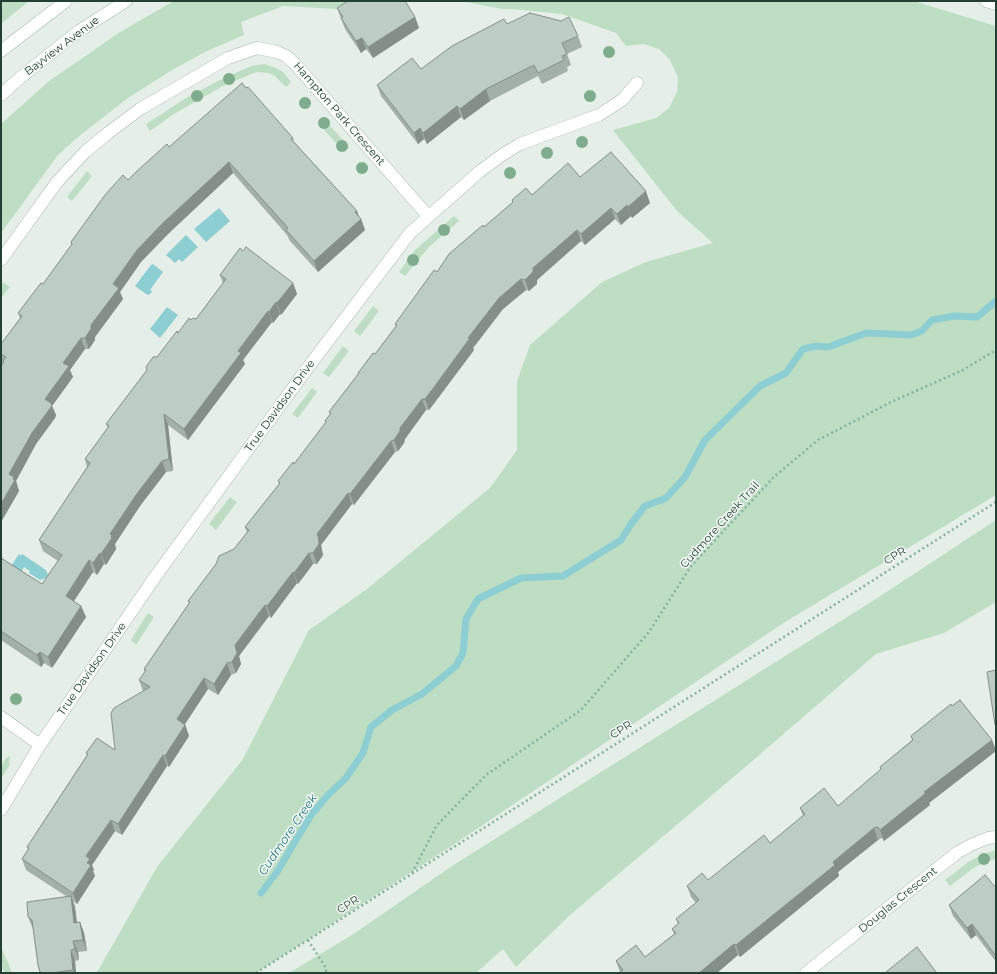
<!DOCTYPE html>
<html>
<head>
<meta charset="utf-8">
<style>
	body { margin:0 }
	#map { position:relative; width:997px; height:974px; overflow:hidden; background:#e5eee9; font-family:Montserrat,sans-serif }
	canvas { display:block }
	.frame { position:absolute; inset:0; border:2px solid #244035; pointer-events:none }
</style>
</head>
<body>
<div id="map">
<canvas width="997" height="974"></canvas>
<div class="frame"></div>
</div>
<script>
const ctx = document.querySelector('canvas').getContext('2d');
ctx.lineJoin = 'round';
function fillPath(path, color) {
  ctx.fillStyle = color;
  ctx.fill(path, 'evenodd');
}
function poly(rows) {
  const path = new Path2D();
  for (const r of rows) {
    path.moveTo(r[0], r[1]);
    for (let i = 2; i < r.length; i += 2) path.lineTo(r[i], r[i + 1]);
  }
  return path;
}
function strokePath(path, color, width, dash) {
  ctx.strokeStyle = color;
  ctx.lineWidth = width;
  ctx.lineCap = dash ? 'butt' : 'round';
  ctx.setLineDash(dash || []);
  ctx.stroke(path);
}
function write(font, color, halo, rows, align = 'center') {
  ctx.font = font + ' Montserrat,sans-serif';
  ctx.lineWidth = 3;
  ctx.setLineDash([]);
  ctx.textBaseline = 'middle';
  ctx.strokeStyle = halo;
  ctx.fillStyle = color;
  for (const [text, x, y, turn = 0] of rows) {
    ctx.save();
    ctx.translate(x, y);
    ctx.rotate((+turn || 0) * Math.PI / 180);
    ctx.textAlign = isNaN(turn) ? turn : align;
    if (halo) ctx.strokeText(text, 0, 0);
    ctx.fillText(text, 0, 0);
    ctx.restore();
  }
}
fillPath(poly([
	[1,1,29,1,1,24],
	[174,1,354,1,336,9,283,6,241,22,244,35,207,51,172,70,128,98,78,137,58,155,1,233,1,124,49,81,120,32],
	[461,1,913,1,996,26,996,495,785,622,453,845,256,973,96,973,99,969,157,867,243,759,309,630,367,589,490,488,517,450,517,381,530,345,602,282,646,262,713,243,677,211,613,130,656,118,669,108,677,92,678,77,670,60,659,49,643,44,626,46,616,33,562,14,512,9,502,9],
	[264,64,274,67,283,72,291,82,286,87,275,76,269,73,256,72,223,86,174,114,150,131,146,124,186,98,218,81,251,66],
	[324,119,349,147,344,152,319,124],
	[87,171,92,176,72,201,67,197],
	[454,216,459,221,429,247,405,276,399,272,415,250],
	[3,282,10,287,1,298,1,285],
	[373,306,379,311,360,336,354,331],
	[343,346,349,351,329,377,323,373],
	[312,388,317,392,298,418,292,414],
	[230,497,237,502,216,530,209,524],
	[996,520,996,602,944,633,876,654,750,763,570,915,516,967,503,949,476,973,289,973,355,933,452,866,882,595],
	[148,613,154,617,136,645,131,640],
	[10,756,9,766,1,779,1,766,6,758],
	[996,850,996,859,985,862,972,869,950,886,945,880,967,863,981,855],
	[1,947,8,963,12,973,5,973,1,966]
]), '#bedec4');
fillPath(poly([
	[219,208,230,221,206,242,194,229],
	[186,235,198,247,182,262,179,259,175,263,166,255],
	[153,264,163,272,150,290,152,291,151,293,149,295,146,294,135,286,151,265],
	[167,307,178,315,160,338,150,329],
	[19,554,21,556,22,554,46,570,48,575,46,578,40,580,29,573,30,571,24,567,21,572,11,566]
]), '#8dced2');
strokePath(poly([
	[261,893,277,872,311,815,329,794,346,778,363,753,371,727,392,710,422,694,456,666,463,653,466,619,478,599,521,578,563,576,621,540,631,524,645,506,666,498,685,477,705,440,760,386,786,373,803,349,817,346,828,347,866,333,911,335,922,331,932,320,954,316,977,317,996,301]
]), '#8dced2', 7);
const minor = poly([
	[1,260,57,182,85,152,108,133,140,109,228,58,257,48,277,52,286,56,296,65,428,216],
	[1,717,40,745],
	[1,810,40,745,155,577,306,370,410,233,479,172,502,155,520,144,599,115,622,100,637,83],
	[806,973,958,852,973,844,988,838,996,837]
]);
const secondary = poly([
	[986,1,996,4],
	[1,51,66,1],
	[1,95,21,77,79,31,126,1]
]);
strokePath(minor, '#a7b6af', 13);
strokePath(secondary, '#a3b9b0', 13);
strokePath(poly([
	[412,873,437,825,486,775,581,710,649,632,691,566,774,477,818,440,891,402,963,370,996,350],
	[308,940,326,968,326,973],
	[256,973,996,502]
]), '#85b19f', 2.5, [2, 3]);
strokePath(minor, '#fff', 12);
strokePath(secondary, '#fff', 12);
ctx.fillStyle = '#80ac8e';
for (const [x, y] of [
	[609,52],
	[229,79],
	[197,96],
	[590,96],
	[305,103],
	[324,123],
	[582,142],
	[342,146],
	[547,153],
	[362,168],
	[510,173],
	[444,230],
	[413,260],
	[16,699],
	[984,859]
]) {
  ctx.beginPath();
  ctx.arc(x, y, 6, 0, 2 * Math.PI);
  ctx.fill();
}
fillPath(poly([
	[337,8,415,17,419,28,373,58,366,49,361,53,345,29],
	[507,24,578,36,582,47,567,54,571,65,567,67,568,71,542,84,538,76,490,101,464,120,461,117,427,144,424,139,418,144,381,96,377,85,421,69],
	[246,88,293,138,294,142,357,211,358,216,361,219,365,230,318,272,290,241,287,235,233,173,168,234,141,262,120,292,123,299,95,337,95,340,89,349,85,349,70,370,73,377,52,406,56,415,55,418,36,444,16,481,19,491,1,522,3,364,1,362,1,344,20,318,18,313,43,284,72,245,71,242,128,180,169,147],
	[580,177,650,203,632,218,631,216,621,225,615,219,585,245,581,241,537,280,537,284,529,291,526,290,503,309,473,348,474,350,436,401,429,410,426,410,405,439,404,443,398,451,395,452,354,505,352,504,321,545,323,555,317,564,313,564,298,584,297,583,271,618,269,616,239,656,241,664,236,673,231,675,218,695,208,689,185,724,189,736,169,767,167,766,122,835,115,831,92,865,94,870,93,871,95,876,77,904,73,901,75,907,77,922,80,922,84,933,87,951,78,952,79,960,75,961,76,973,40,973,38,965,33,929,28,917,66,896,26,870,22,859,28,850,27,847,87,755,86,753,115,750,143,691,139,680,145,672,144,669,189,603,188,601,234,549,247,532,245,527,279,484,278,481,294,464,325,423,325,421,330,414,329,412,358,374,358,373,375,354,396,326,395,324,437,272,484,227,513,202,512,200,532,195],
	[220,275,293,283,297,294,281,315,280,314,273,323,272,322,243,360,245,364,188,440,168,425,173,471,166,472,140,506,115,544,116,549,106,565,104,564,97,575,93,572,74,601,81,606,86,617,52,668,44,663,41,667,1,640,1,554,3,559,42,584,58,561,43,551,39,540,87,467,85,459,108,428,106,424,157,357,178,333,191,320,196,319,223,283],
	[911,736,992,740,996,751,929,803,930,805,884,841,882,838,878,840,838,872,839,876,740,957,738,955,717,973,619,973,620,972,616,961,645,957,674,934,672,929,678,924,676,919,696,903,691,897,687,886,708,880,770,843,803,816,800,808,838,806,881,770,880,767,912,740],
	[996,888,996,962,976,935,971,939,953,916,949,905]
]), '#a3afa9');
fillPath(poly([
	[415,17,419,28,373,58,368,47],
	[362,38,366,49,361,53,356,41],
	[486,89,490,101,464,120,460,109],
	[457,106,461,117,427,144,423,133],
	[420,128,424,139,418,144,414,133],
	[229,162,233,173,168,234,141,262,120,292,123,299,95,337,95,340,89,349,85,338,113,284,137,250,163,223],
	[646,191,650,203,632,218,628,207],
	[627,205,631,216,621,225,617,214],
	[611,208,615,219,585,245,581,234],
	[357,211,360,220,361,219,365,230,318,272,314,261],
	[577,230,581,241,537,280,537,284,529,291,525,280,533,268],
	[521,279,526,290,503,309,473,348,474,350,429,410,425,399,468,338,499,298],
	[293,283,297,294,281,315,277,303],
	[276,302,280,314,273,323,269,312],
	[268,311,272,322,243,360,245,364,188,440,184,429,238,351],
	[81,338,85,349,70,370,73,377,52,406,56,415,55,418,36,444,16,481,19,491,1,522,1,504,9,474,63,363],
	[422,399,426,410,405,439,404,443,398,451,394,440,400,428],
	[164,414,168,425,173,471,169,459],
	[391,441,395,452,354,505,350,494],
	[162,461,166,472,140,506,115,544,116,549,106,565,101,554,110,534,136,495],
	[348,493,352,504,321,545,323,555,317,564,313,553,317,534],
	[100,553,104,564,97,575,93,563],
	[309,553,313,564,298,584,294,573],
	[89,560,93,572,70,607,66,596],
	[293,572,297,583,271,618,267,606],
	[265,605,269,616,239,656,241,664,236,673,232,662,235,645],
	[81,606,86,617,52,668,48,657],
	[40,652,44,663,41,667,37,655],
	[227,663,231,675,218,695,214,684],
	[204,678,208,689,181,730,177,719],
	[185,725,189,736,169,767,165,756],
	[992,740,996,751,929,803,930,805,884,841,880,830,924,792],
	[163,755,167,766,122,835,118,824],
	[111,820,115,831,92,865,94,870,93,871,95,876,77,904,73,893,87,863,86,856],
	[874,828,878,840,838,872,839,876,740,957,736,945,833,862],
	[71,896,75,907,78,934,74,923],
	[80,922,84,933,87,951,83,940],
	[972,924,976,935,971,939,967,928],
	[73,941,78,952,79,960,75,949],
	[734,944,738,955,717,973,699,973],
	[71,950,75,961,76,973,74,973,73,970]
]), '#848f89');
const building = poly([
	[348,1,405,1,415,17,368,47,362,38,356,41,341,18,343,17,337,8,348,1],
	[530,13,561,21,569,17,578,36,562,43,567,54,562,56,564,60,538,73,534,65,486,89,460,109,457,106,423,133,420,128,414,133,377,85,412,58,421,69,452,46,504,19,507,24,530,13],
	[242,83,246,88,248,87,293,138,291,139,357,211,355,212,361,219,314,261,286,230,288,228,229,162,163,223,137,250,113,284,119,288,91,325,91,329,85,338,81,338,63,363,69,366,45,399,52,404,51,407,32,433,9,474,14,477,13,479,15,480,1,504,1,366,4,362,3,361,6,357,1,354,1,344,22,316,18,313,41,283,43,284,72,244,71,242,105,195,123,175,128,180,137,171,167,144,169,147,242,83],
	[611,152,646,191,628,207,627,205,617,214,611,208,581,234,577,230,533,268,533,272,525,280,521,279,499,298,468,338,470,338,432,390,425,399,422,399,400,428,400,431,394,440,391,441,350,494,348,493,317,534,318,536,319,544,313,553,309,553,294,573,293,572,267,606,265,605,235,645,237,653,232,662,227,663,214,684,204,678,177,719,185,725,165,756,163,755,118,824,111,820,86,856,90,859,87,863,91,865,73,893,22,859,29,848,27,847,88,754,86,753,97,738,115,750,111,713,114,708,150,687,139,680,146,670,144,669,190,602,188,601,216,564,219,556,234,549,249,530,245,527,280,483,278,481,293,462,294,464,326,422,325,421,331,413,329,412,359,373,358,373,373,353,375,354,397,325,395,324,434,270,437,272,449,254,483,225,484,227,513,202,512,200,526,188,532,195,568,163,580,177,611,152],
	[246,247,293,283,277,303,276,302,269,312,268,311,238,351,241,353,184,429,164,414,169,459,162,461,136,495,110,534,112,535,111,537,112,538,101,554,100,553,93,563,89,560,66,596,81,606,48,657,40,652,37,655,1,631,1,558,42,584,62,555,39,540,90,463,85,459,109,426,106,424,147,370,146,367,153,357,157,357,177,331,178,333,189,318,191,320,193,318,196,319,226,279,220,275,240,248,243,251,246,247],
	[996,670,996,725,995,725,987,672,996,670],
	[960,700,992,740,924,792,926,793,880,830,878,827,874,828,833,862,835,865,736,945,734,944,699,973,619,973,623,970,616,961,636,945,645,957,676,933,672,929,679,923,676,919,699,900,687,886,702,873,708,880,764,835,770,843,805,814,800,808,824,788,838,806,881,769,880,767,913,740,911,736,951,704,952,706,960,700],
	[985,875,996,888,996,956,972,924,967,928,949,905,985,875],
	[71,896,74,923,80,922,83,940,73,941,75,949,71,950,73,970,51,973,42,973,41,972,40,972,38,965,32,920,28,917,27,902,71,896],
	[917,947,937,973,887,973,886,972,917,947]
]);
fillPath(building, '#bdccc4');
strokePath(building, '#848f89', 1);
write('11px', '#244035', '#f5faf7', [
	["Bayview Avenue",62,46,-37],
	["Hampton Park Crescent",339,114,49],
	["True Davidson Drive",280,406,-54],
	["Cudmore Creek Trail",720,525,-48],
	["CPR",895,556,-32],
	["True Davidson Drive",92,669,-55],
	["CPR",621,730,-33],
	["Douglas Crescent",898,900,-39],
	["CPR",348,905,-33]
]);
write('italic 12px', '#1e757c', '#f5faf7', [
	["Cudmore Creek",288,835,-56]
]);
</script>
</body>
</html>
